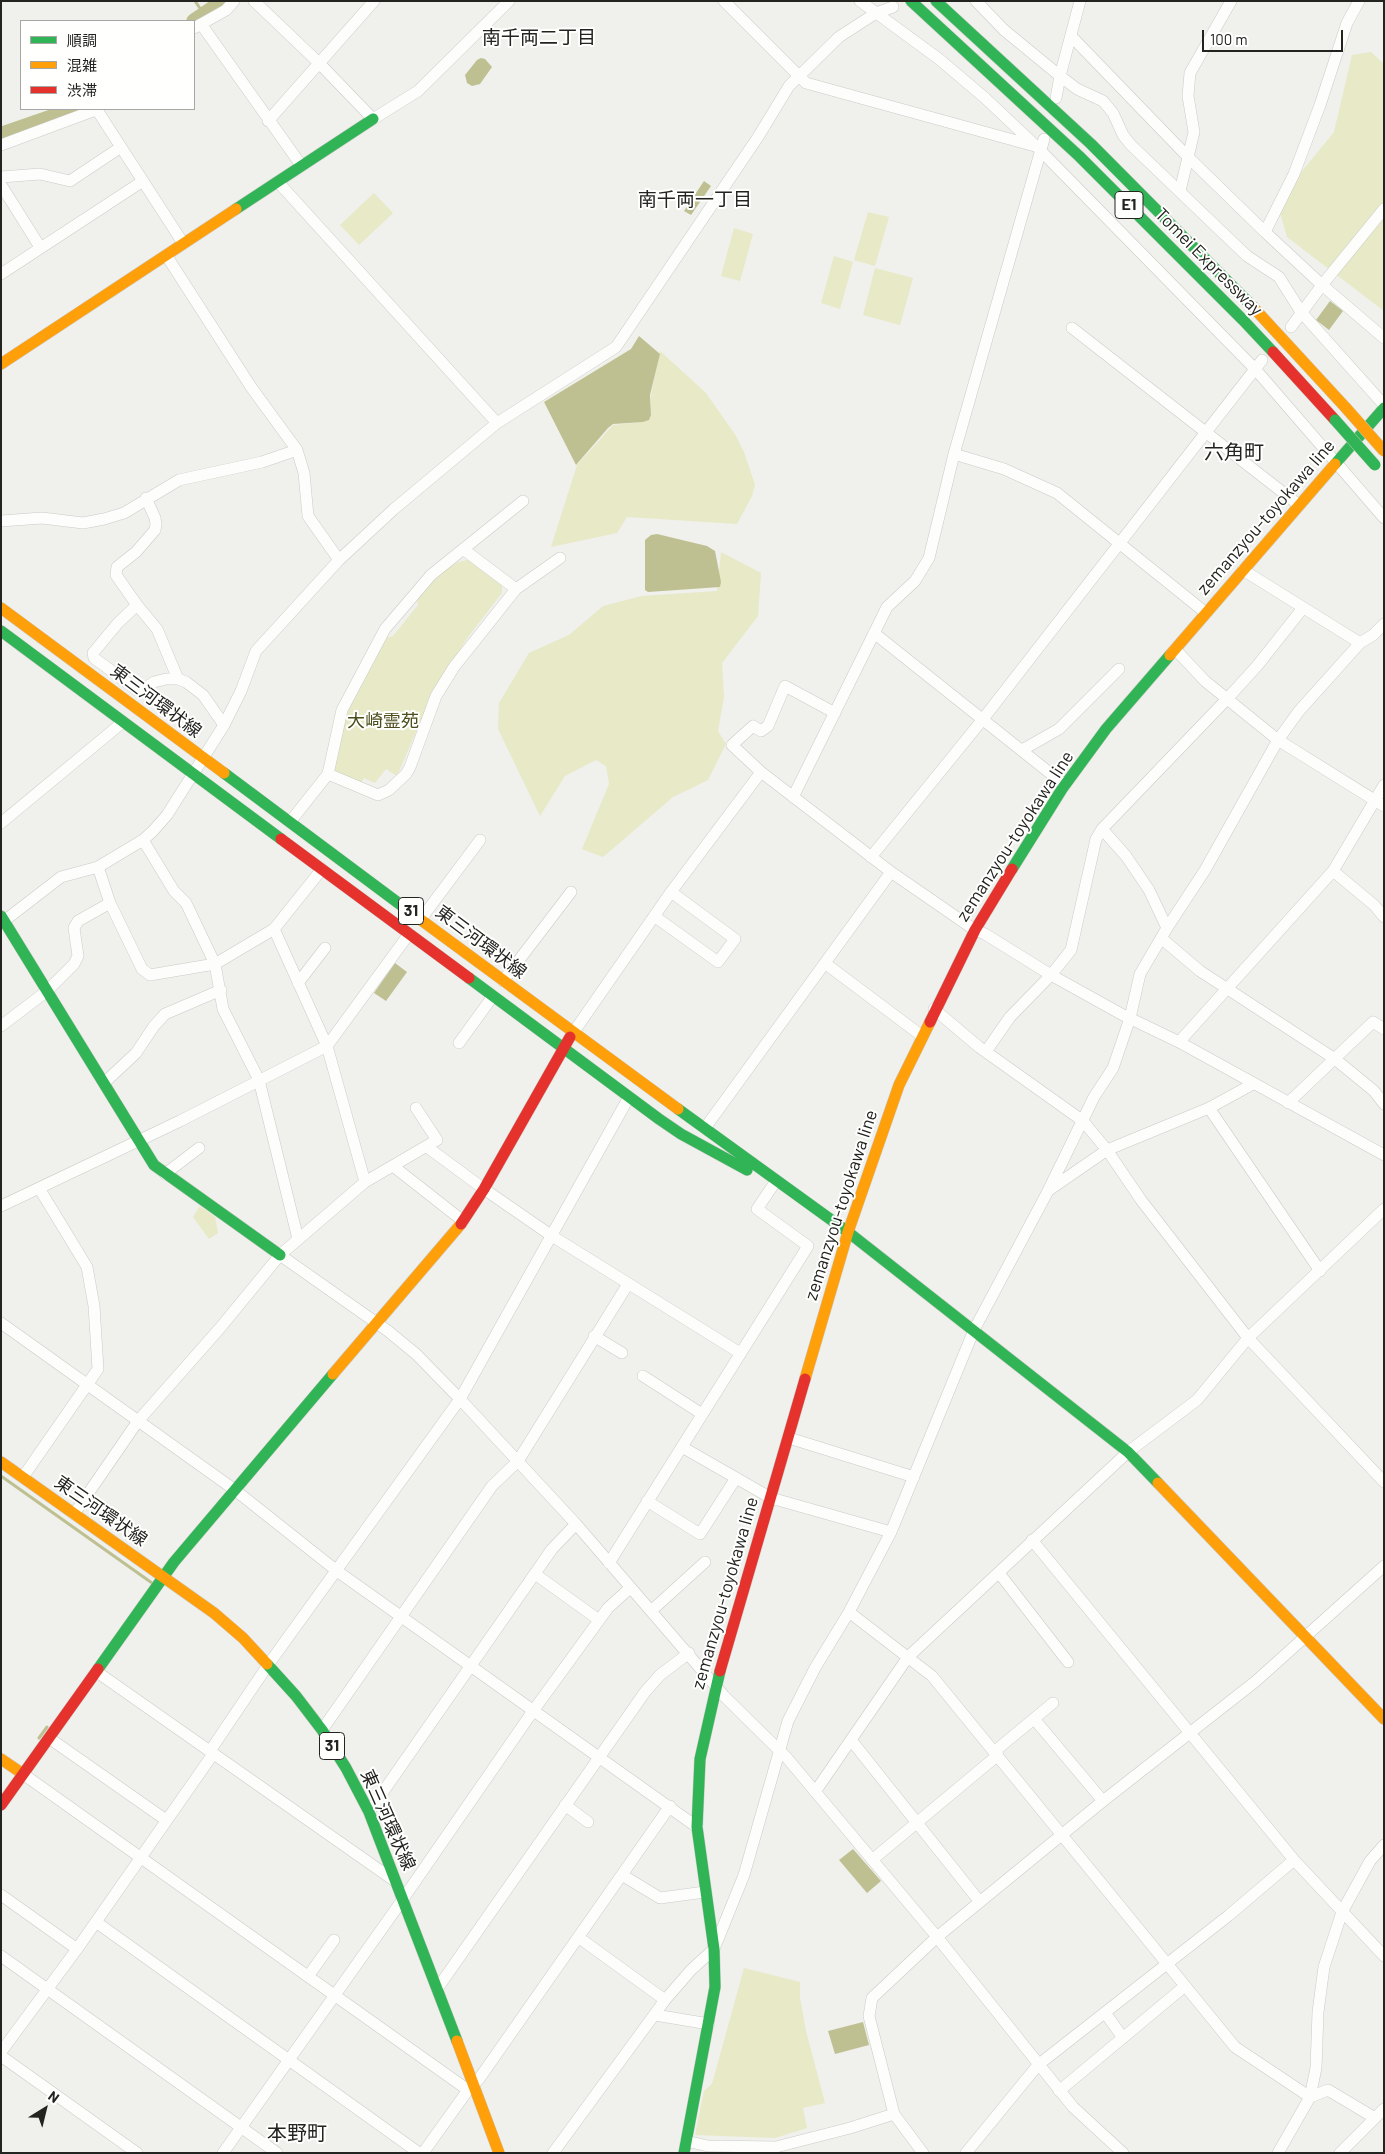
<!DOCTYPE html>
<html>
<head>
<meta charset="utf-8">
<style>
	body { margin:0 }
	#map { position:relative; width:1385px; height:2154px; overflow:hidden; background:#f0f0ec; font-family:Barlow,"Noto Sans JP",sans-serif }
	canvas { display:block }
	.frame { position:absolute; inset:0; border:2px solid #232320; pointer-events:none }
	.legend { position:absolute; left:20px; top:20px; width:175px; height:90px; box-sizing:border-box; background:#fffffe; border:1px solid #a7a7a5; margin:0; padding:6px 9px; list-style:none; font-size:15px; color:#232320 }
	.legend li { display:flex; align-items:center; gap:10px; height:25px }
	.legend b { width:25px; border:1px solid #a7a7a5 }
	.north { position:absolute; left:20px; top:2084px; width:50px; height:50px; -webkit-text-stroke:4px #fffffe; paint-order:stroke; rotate:36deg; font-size:14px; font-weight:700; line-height:20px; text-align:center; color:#232320 }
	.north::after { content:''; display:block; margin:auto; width:18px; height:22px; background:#232320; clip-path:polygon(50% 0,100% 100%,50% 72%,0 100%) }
	.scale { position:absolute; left:1202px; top:30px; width:141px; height:22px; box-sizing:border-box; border:2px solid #232320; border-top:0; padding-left:6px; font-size:15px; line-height:18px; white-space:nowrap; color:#232320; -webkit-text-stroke:4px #fffffe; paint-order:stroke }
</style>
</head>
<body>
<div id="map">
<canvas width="1385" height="2154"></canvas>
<div class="frame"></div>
<ul class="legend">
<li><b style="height:6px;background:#30b455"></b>順調</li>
<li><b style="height:6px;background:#ff9f0a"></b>混雑</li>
<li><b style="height:6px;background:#e5322d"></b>渋滞</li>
</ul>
<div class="north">N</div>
<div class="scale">100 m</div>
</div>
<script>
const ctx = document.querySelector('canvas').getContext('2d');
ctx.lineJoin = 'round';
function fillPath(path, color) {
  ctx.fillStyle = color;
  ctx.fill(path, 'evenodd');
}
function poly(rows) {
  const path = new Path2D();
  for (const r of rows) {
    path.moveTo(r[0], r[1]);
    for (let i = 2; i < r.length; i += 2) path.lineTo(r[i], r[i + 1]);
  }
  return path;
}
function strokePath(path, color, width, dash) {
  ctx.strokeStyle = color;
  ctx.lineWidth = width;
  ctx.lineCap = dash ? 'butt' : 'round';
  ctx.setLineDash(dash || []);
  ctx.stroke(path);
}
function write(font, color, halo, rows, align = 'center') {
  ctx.font = font + ' Barlow,"Noto Sans JP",sans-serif';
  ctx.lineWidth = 4;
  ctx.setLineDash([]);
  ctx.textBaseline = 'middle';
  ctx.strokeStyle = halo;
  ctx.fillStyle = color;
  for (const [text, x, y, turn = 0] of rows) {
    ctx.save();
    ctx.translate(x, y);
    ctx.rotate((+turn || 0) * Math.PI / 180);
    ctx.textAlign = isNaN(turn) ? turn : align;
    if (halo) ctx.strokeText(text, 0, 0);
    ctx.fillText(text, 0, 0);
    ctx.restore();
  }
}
fillPath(poly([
	[1371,52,1384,64,1384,311,1287,237,1277,202,1334,132,1352,55],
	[374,193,393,213,359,245,340,225],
	[868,212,889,217,875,266,854,260],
	[734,228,753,234,740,281,721,276],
	[834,256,853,262,840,309,821,303],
	[875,268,913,278,900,325,863,315],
	[660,351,706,393,736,436,744,452,755,485,752,496,737,524,627,517,617,533,551,547,577,465,613,425,643,422,649,420,651,415,651,395],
	[721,552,761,573,758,616,722,663,724,697,718,731,726,744,708,780,673,797,603,857,582,849,609,784,606,766,596,760,565,776,540,816,498,729,499,703,529,653,569,635,603,606,642,596,717,591],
	[468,560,502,585,502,593,468,637,434,690,397,776,386,769,375,783,364,778,361,783,334,771,345,716,385,638,393,636,418,605,417,600,431,579,458,562],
	[200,1206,215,1217,218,1233,209,1239,193,1217],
	[744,1968,800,1982,800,1998,806,2031,825,2103,803,2108,807,2128,775,2138,695,2135,704,2091,712,2084]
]), '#e8e9c6');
fillPath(poly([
	[481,58,485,59,492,67,480,84,472,86,467,83,465,75,477,60],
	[704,181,711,186,691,215,684,211],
	[1330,301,1343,311,1329,330,1316,320],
	[639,336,660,354,650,395,651,415,649,420,643,422,613,424,608,428,576,465,544,402,631,349],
	[657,534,707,546,715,551,721,582,720,587,648,592,645,590,645,540,651,535],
	[395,963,407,972,386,1001,374,993],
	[853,1849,881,1881,867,1893,839,1860],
	[863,2022,869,2045,835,2054,828,2031]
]), '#bfc091');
strokePath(poly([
	[195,1,206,17],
	[1,1476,152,1583],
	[39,1738,47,1727]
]), '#bfc091', 3);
strokePath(poly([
	[195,22,226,1],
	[1,136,79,109]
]), '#bfc091', 18);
const street = poly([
	[254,1,319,63,373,119,418,91,509,1],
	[724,1,806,83,1035,146],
	[860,1,939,59,985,98,1037,147,1256,370,1384,518],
	[976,1,1004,30,1060,76,1077,89,1103,101,1113,113,1123,135,1131,145,1247,256,1279,277,1301,312,1384,405],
	[201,24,301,165],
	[194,28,226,10,234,1],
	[1071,36,1189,158,1265,232,1322,285,1384,338],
	[1056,98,1060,76,1080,1],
	[97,110,183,243],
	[268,121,374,1],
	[1,145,98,109],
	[1,177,40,174,70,181,121,147],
	[278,182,497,423],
	[1,185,40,247],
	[1180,191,1194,132,1188,96,1190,73,1231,1],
	[1265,232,1294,174,1320,105,1347,23,1359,1],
	[166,255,251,387,297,450,304,473,308,516,339,560],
	[1,274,143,181],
	[1291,327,1322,285,1384,209],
	[1072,328,1299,505],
	[954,454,1004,469,1057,493,1206,613],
	[146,498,155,518,156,524,155,530,136,552,117,567,116,575,137,605,157,629,178,679],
	[1,521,42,518,83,523,104,519,124,513,179,480,262,462,297,450],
	[463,549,516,589],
	[1243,570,1360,643],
	[137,605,118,623,93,653,94,658,137,690,143,690,154,682,166,679,178,679,186,682,203,695,224,725],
	[874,633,1065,785],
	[1175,649,1205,681,1278,740,1384,806],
	[1022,750,1059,729,1119,669],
	[761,772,732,745,753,726,761,731,768,726,785,686,835,713],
	[328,774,378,795,389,790,406,774,410,767,436,696,454,667,516,589,560,558],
	[793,797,887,607,915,581,929,558,954,454,1044,139],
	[290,822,328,774,342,710,385,629,431,575,523,501],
	[1,823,123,722],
	[1102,829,1126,856,1149,890,1167,928],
	[143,840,174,891,186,903,215,964,223,1009,259,1080,298,1239],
	[871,857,983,719,1262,360],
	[1333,871,1374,905,1384,917],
	[110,903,142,969,150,975,215,964,274,929,322,869],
	[654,916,718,962,735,939,671,892],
	[421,919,480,840],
	[4,921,61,877,98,867,143,840,153,831,167,815,224,725,241,691,256,651,339,560,394,509,497,423,616,347,758,137,789,86,839,37,876,13,893,7],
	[274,929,327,1046,365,1182],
	[1161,938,1200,971,1335,1059,1374,1091,1384,1104],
	[826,964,922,1036],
	[503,981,571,892],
	[298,983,325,948],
	[934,1009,979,1047,1083,1121,1107,1150,1141,1200,1248,1338,1384,1482],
	[1,1026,47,991,74,964,78,956,74,928,78,921,110,903,98,867],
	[573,1033,671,892,761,772,891,872,975,930,985,934,1051,975,1123,1015,1179,1042,1384,1155],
	[1179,1042,1333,871,1384,785],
	[459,1043,493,996],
	[987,1050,1010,1017,1051,975,1071,950,1096,839,1102,829,1227,699,1257,666,1303,608],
	[104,1083,136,1053,154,1026,165,1014,221,990],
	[1288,1103,1373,1022,1384,1029],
	[1209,1108,1320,1271],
	[705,1128,891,872],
	[427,1147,484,1189,552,1236,740,1353],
	[393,1166,463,1221],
	[165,1174,199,1148],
	[1049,1190,1107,1150,1209,1108,1253,1084],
	[1,1206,180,1121,327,1046,409,934],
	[280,1255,388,1331,416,1354,460,1399,576,1524,724,1696,787,1758,937,1937,1073,2107,1123,2153],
	[1,1323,235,1490,337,1571,697,1827],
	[594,1336,622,1353],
	[643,1376,702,1414],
	[789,1438,914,1477],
	[682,1447,771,1498,891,1532],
	[23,1477,98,1369,94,1306,87,1267,39,1188],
	[647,1501,700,1534,736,1478],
	[74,1514,138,1421,220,1328,280,1255,365,1182,437,1140,416,1108],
	[1032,1540,1294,1860,1384,1956],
	[609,1563,808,1246,757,1209,774,1184],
	[999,1573,1068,1662],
	[535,1574,599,1620],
	[651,1611,705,1562],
	[849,1612,932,1676,1235,2047,1310,2097],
	[97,1672,395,1881],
	[1035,1720,1103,1801],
	[322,1730,492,1486,518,1461,628,1284],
	[49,1738,166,1820],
	[851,1740,980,1902],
	[210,1751,268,1665,460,1399,629,1097],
	[995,1751,1053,1703],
	[23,1774,468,2090],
	[815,1792,908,1657,1128,1452,1197,1400,1248,1338,1384,1209],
	[565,1805,588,1822],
	[369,1812,552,1549,576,1524],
	[872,1860,998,1755],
	[622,1875,660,1898,705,1892],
	[1,1895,77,1949],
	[96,1922,419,2153],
	[578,1937,665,2000],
	[1,1956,277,2153],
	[309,1975,334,1940],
	[437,1989,645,1692,660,1675,689,1653],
	[1106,2014,1123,2038],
	[655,2015,709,2024],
	[1,2052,77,1949,213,1754],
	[1,2056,137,2153],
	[1059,2091,1185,1986],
	[1310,2097,1328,2090,1375,2118],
	[686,2141,708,2146,776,2147,850,2128,894,2114],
	[223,2153,403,1899,533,1711,608,1608,630,1588],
	[423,2153,468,2090,479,2079,670,1806],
	[553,2153,665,2000,691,1970,714,1949,744,1875,788,1721,815,1668,849,1612,891,1532,974,1330,1048,1191,1094,1097,1113,1068,1130,1018,1140,974,1167,928,1205,870,1278,740,1299,711,1360,643,1373,635,1384,624],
	[923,2153,894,2114,869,2016,872,1998,937,1937,1103,1801,1256,1681,1384,1566],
	[966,2153,1038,2065,1228,1916,1294,1860],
	[1278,2153,1310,2097,1316,2068,1318,2012,1324,1967,1342,1912,1370,1861,1384,1845],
	[1340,2153,1384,2109]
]);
const fast = poly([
	[911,1,1079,156,1243,320,1273,352],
	[936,1,1091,144,1253,307],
	[236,209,373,119],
	[1335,464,1384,408],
	[1,631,281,839],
	[224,773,417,917],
	[1012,869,1062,789,1106,729,1170,655],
	[1,916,154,1165,280,1255],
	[469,978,659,1119,681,1134,747,1170],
	[678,1109,848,1232],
	[848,1232,1128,1452,1158,1483],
	[267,1664,296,1696,322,1730,346,1768,369,1812,457,2041],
	[98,1669,174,1562,333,1374],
	[684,2153,715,1987,714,1949,697,1827,700,1759,720,1671]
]);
const slow = poly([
	[1253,307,1346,408],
	[1,364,236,209],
	[1,608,224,773],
	[1170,655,1335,464],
	[417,917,678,1109],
	[333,1374,461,1224],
	[805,1379,848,1232,899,1085,930,1022],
	[1,1462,214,1613,243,1638,267,1664],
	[1158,1483,1384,1719],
	[1,1759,23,1774],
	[457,2041,499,2153]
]);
const jam = poly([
	[1273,352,1335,420],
	[281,839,469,978],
	[930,1022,975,930,1012,869],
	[461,1224,484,1189,570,1037],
	[720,1671,805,1379],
	[1,1805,98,1669]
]);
strokePath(street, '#cacac7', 12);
strokePath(fast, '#cacac7', 12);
strokePath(slow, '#cacac7', 12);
strokePath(jam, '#cacac7', 12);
strokePath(street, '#fdfdfc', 11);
strokePath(fast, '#30b455', 11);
strokePath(slow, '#ff9f0a', 11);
strokePath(jam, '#e5322d', 11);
const fastBridge = poly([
	[1335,420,1375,465]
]);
const slowBridge = poly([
	[1346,408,1384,451]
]);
strokePath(fastBridge, '#cacac7', 12, []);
strokePath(slowBridge, '#cacac7', 12, []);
strokePath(fastBridge, '#30b455', 11);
strokePath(slowBridge, '#ff9f0a', 11);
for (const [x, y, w] of [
	[1129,205,28],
	[411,911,25],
	[332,1746,25]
]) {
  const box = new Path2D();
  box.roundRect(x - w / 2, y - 13.5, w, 27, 4);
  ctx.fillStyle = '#fffffe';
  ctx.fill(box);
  strokePath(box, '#232320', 1);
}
write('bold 16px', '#232320', null, [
	["E1",1129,205],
	["31",411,911],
	["31",332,1746]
]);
write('18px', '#232320', '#fffffe', [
	["Tomei Expressway",1209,262,45],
	["zemanzyou-toyokawa line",1266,517,-49],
	["東三河環状線",156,701,37],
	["zemanzyou-toyokawa line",1015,836,-57],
	["東三河環状線",481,942,37],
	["zemanzyou-toyokawa line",841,1205,-72],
	["東三河環状線",101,1511,35],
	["zemanzyou-toyokawa line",725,1593,-74],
	["東三河環状線",388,1820,66]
]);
write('18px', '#4d4d1c', '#fffffe', [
	["大崎霊苑",383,721]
]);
write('19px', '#232320', '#fffffe', [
	["南千両二丁目",539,38],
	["南千両一丁目",695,200]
]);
write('20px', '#232320', '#fffffe', [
	["六角町",1234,452],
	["本野町",297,2133]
]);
</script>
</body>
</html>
